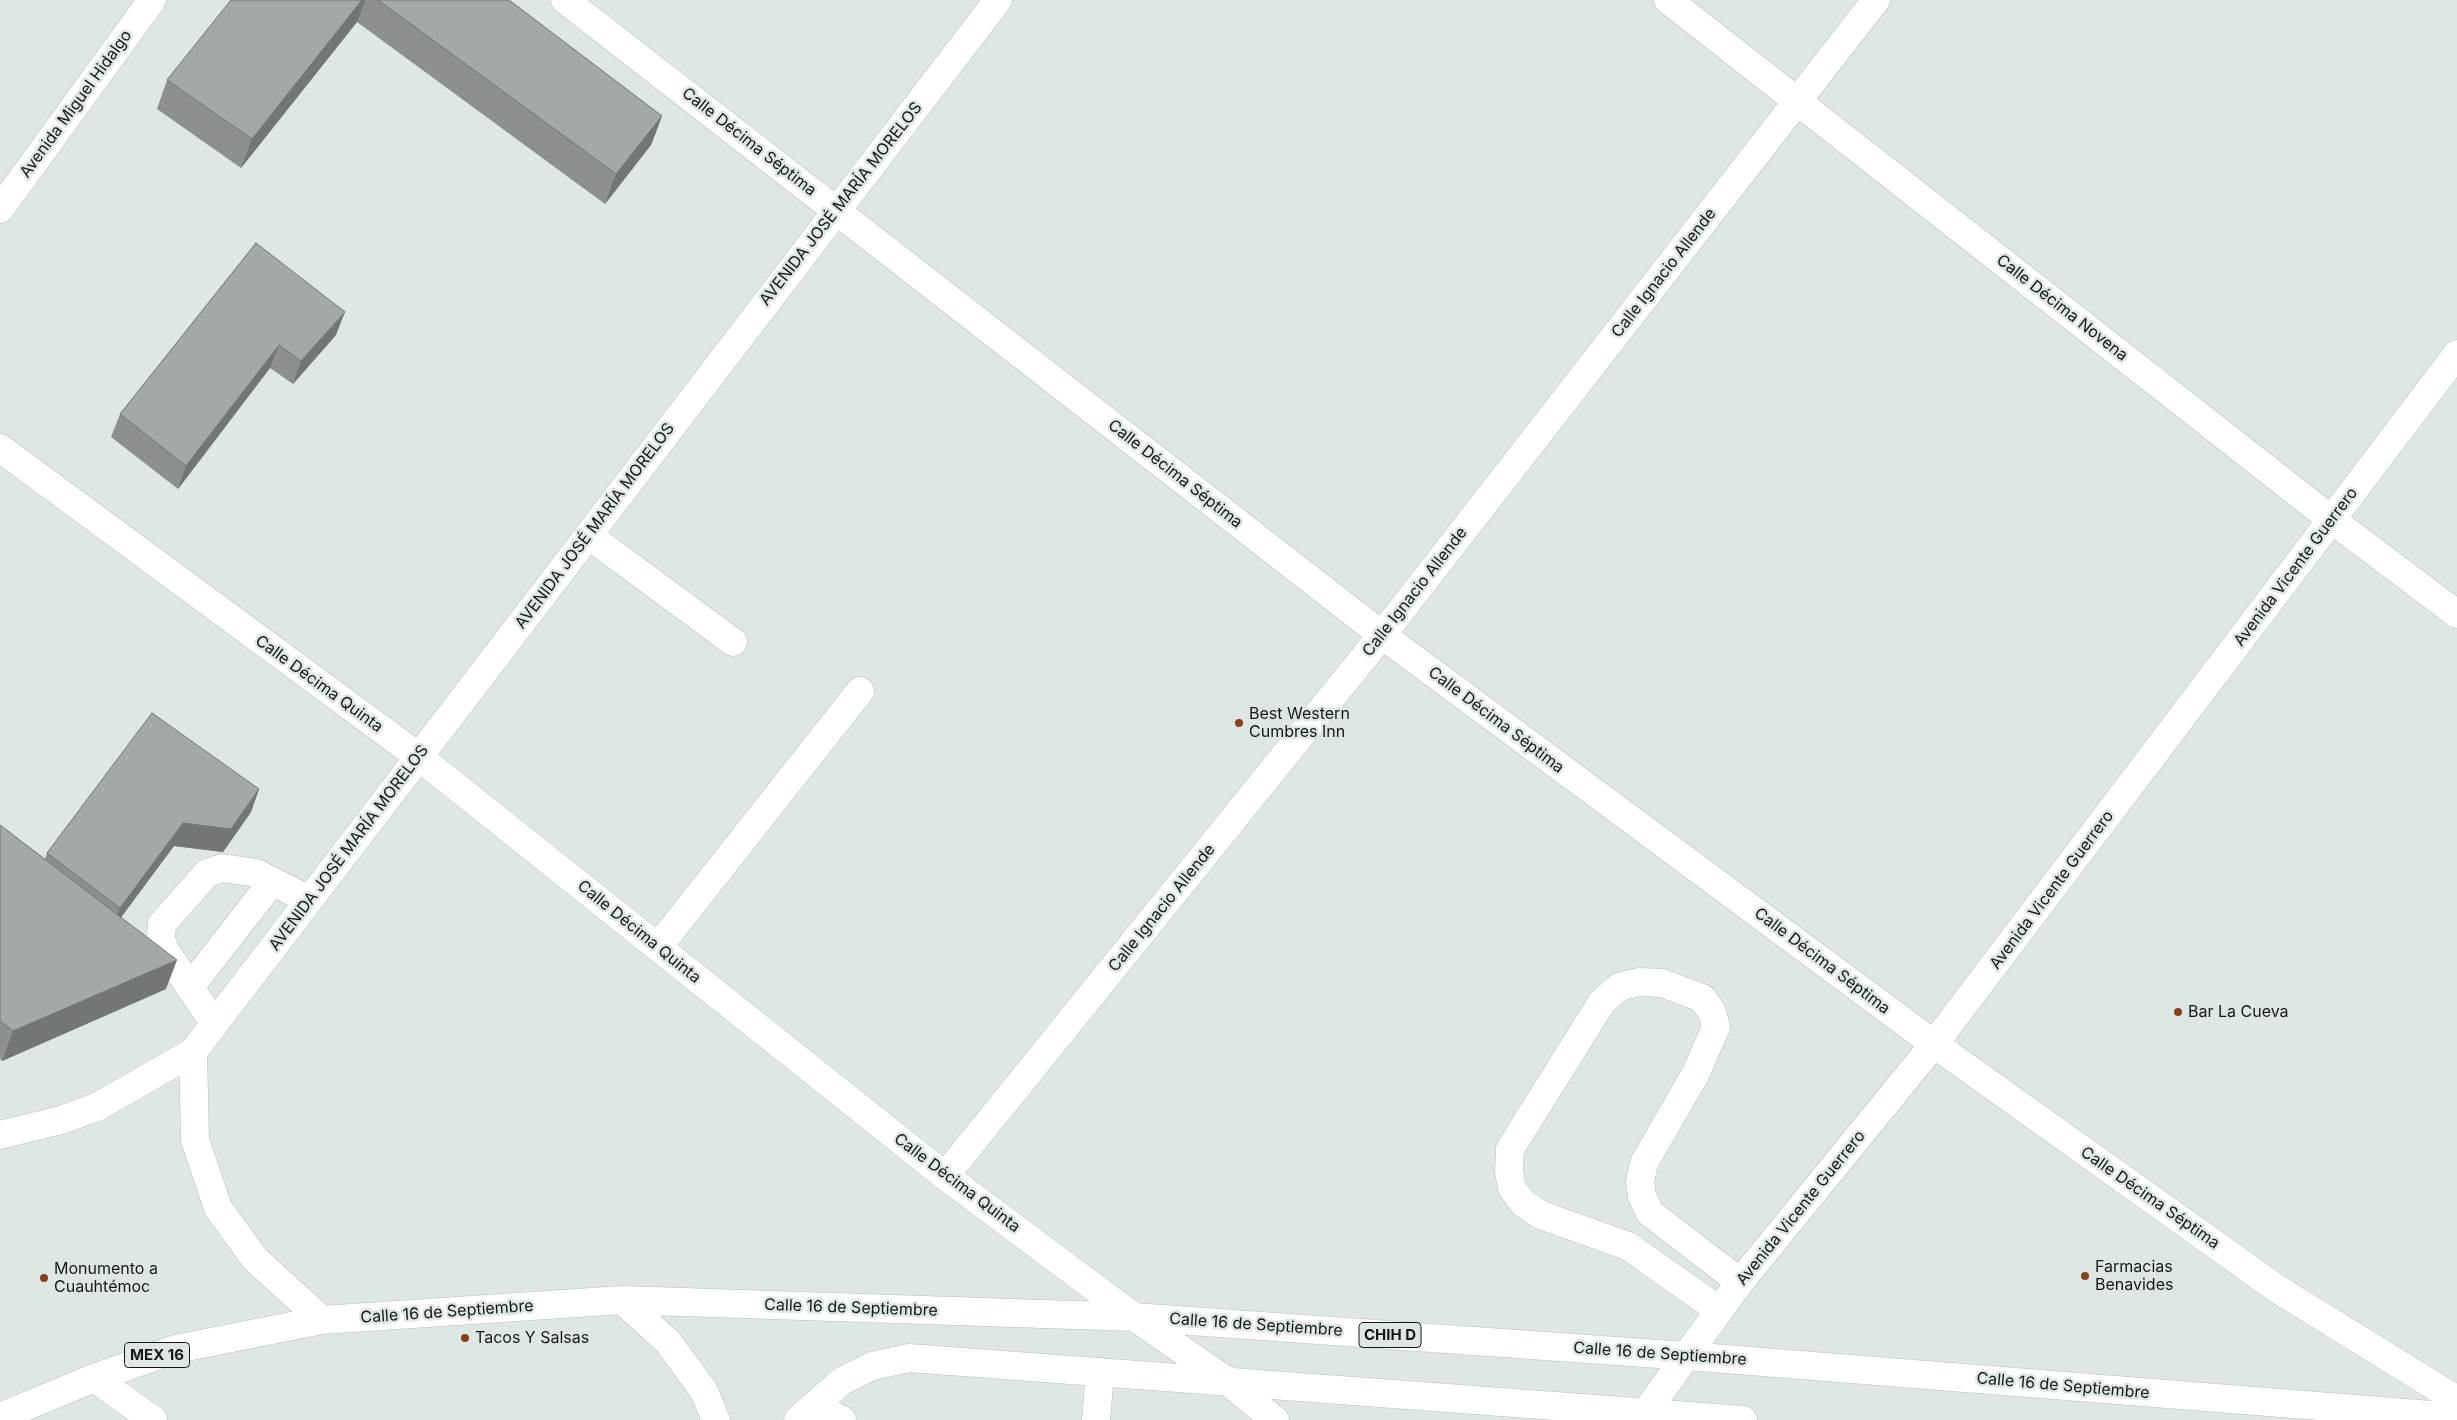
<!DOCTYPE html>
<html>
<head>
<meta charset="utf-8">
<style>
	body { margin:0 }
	canvas { display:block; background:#dfe7e5 }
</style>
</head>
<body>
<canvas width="2457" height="1420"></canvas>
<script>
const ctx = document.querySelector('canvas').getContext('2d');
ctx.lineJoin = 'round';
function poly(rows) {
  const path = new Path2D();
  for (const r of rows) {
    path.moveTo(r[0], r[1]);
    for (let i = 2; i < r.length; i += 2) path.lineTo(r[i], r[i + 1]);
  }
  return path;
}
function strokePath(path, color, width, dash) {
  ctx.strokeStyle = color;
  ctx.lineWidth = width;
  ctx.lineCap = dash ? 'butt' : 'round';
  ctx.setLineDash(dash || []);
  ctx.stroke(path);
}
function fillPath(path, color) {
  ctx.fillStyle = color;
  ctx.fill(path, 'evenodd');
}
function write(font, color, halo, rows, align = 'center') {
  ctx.font = font + ' Inter,sans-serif';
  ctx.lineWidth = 5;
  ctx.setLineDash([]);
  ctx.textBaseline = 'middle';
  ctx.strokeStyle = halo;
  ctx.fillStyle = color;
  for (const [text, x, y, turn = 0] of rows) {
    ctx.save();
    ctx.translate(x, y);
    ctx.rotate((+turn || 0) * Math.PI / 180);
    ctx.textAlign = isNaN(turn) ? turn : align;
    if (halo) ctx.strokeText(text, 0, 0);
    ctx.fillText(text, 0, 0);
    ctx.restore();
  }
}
const minor = poly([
	[565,0,1382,635,1934,1044,2276,1288,2457,1400],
	[1668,0,2332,520,2457,614],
	[588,535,733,642],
	[658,947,860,691],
	[190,987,272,882],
	[214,1023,164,949,161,938,162,924,207,873,222,868,256,873,309,900],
	[945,1176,1382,635,1876,0],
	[1719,1310,1628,1246,1541,1215,1523,1203,1512,1188,1509,1171,1510,1149,1602,1002,1619,987,1639,982,1662,983,1702,998,1712,1012,1716,1027,1696,1073,1644,1163,1640,1181,1642,1196,1650,1213,1740,1282],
	[94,1378,153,1420],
	[1227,1381,1275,1420],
	[814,1406,842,1420],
	[1096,1420,1100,1372],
	[1640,1420,1740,1282,1934,1044,2457,354]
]);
const major = poly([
	[0,209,152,0],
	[0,448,419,757,945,1176,1134,1317,1227,1381],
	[193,1052,195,1140,218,1208,255,1259,322,1320],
	[0,1135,61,1120,97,1107,193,1052,998,0],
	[622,1300,668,1342,704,1391,716,1420],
	[0,1417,94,1378,176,1349,322,1320,622,1300,1134,1317,1687,1356,2457,1417],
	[798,1420,842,1381,872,1366,909,1358,1743,1420]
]);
strokePath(minor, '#b6bebb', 29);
strokePath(major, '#b6bebb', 29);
strokePath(minor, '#fff', 28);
strokePath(major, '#fff', 28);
fillPath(poly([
	[231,0,509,0,662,116,651,145,605,204,357,22,241,168,157,109,167,80],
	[256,243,336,335,293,384,270,368,178,489,111,437,120,414],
	[259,789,251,812,223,852,174,846,121,917,166,989,2,1061,0,1059,0,825,45,859,47,853]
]), '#8c918e');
fillPath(poly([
	[362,0,365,0,357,22,241,168,252,139],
	[662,116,651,145,605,204,616,174],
	[345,312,336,335,293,384,301,361],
	[279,345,270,368,178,489,186,466],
	[259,789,251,812,223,852,174,846,111,931,120,908,183,823],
	[177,960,166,989,2,1061,13,1031]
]), '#727674');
const building = poly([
	[231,0,362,0,252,139,167,80,231,0],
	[378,0,509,0,662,116,616,174,378,0],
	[256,243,345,312,301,361,279,345,186,466,120,414,256,243],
	[152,713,259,789,231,829,183,823,120,908,47,853,152,713],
	[0,825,177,960,13,1031,0,1021,0,825]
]);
fillPath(building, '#a3a9a5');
strokePath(building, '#727674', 1);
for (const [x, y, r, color] of [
	[1239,723,5,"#87411b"],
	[2178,1012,5,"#87411b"],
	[2085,1276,5,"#87411b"],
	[44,1278,5,"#87411b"],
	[465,1338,5,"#87411b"]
]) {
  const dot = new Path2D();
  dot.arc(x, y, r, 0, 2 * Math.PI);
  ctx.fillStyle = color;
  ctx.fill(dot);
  strokePath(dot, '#dfe7e5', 2);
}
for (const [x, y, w] of [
	[1390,1335,62],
	[157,1355,65]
]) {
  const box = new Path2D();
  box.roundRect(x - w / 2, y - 12.5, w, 25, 4);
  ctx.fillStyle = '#dfe7e5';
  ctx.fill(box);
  strokePath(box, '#151817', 1);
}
write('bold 15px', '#151817', null, [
	["CHIH D",1390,1335],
	["MEX 16",157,1355]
]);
write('16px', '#151817', '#dfe7e5', [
	["Avenida Miguel Hidalgo",76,104,-54],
	["Calle Décima Séptima",749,142,38],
	["AVENIDA JOSÉ MARÍA MORELOS",841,204,-52],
	["Calle Ignacio Allende",1664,273,-52],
	["Calle Décima Novena",2062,308,38],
	["Calle Décima Séptima",1175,474,38],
	["AVENIDA JOSÉ MARÍA MORELOS",595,526,-53],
	["Avenida Vicente Guerrero",2296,567,-53],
	["Calle Ignacio Allende",1415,592,-52],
	["Calle Décima Quinta",319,684,36],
	["Calle Décima Séptima",1496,720,37],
	["AVENIDA JOSÉ MARÍA MORELOS",349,848,-53],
	["Avenida Vicente Guerrero",2052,890,-53],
	["Calle Ignacio Allende",1162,908,-51],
	["Calle Décima Quinta",639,932,39],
	["Calle Décima Séptima",1822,961,37],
	["Calle Décima Quinta",957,1183,37],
	["Calle Décima Séptima",2150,1198,35],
	["Avenida Vicente Guerrero",1801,1208,-51],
	["Calle 16 de Septiembre",851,1308,2],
	["Calle 16 de Septiembre",447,1312,-4],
	["Calle 16 de Septiembre",1256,1325,4],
	["Calle 16 de Septiembre",1660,1354,4],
	["Calle 16 de Septiembre",2063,1386,5]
]);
write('16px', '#151817', '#dfe7e5', [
	["Best Western",1249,714],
	["Cumbres Inn",1249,732],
	["Bar La Cueva",2188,1012],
	["Farmacias",2095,1267],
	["Benavides",2095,1285],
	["Monumento a",54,1269],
	["Cuauhtémoc",54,1287],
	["Tacos Y Salsas",475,1338]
], 'left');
</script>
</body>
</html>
